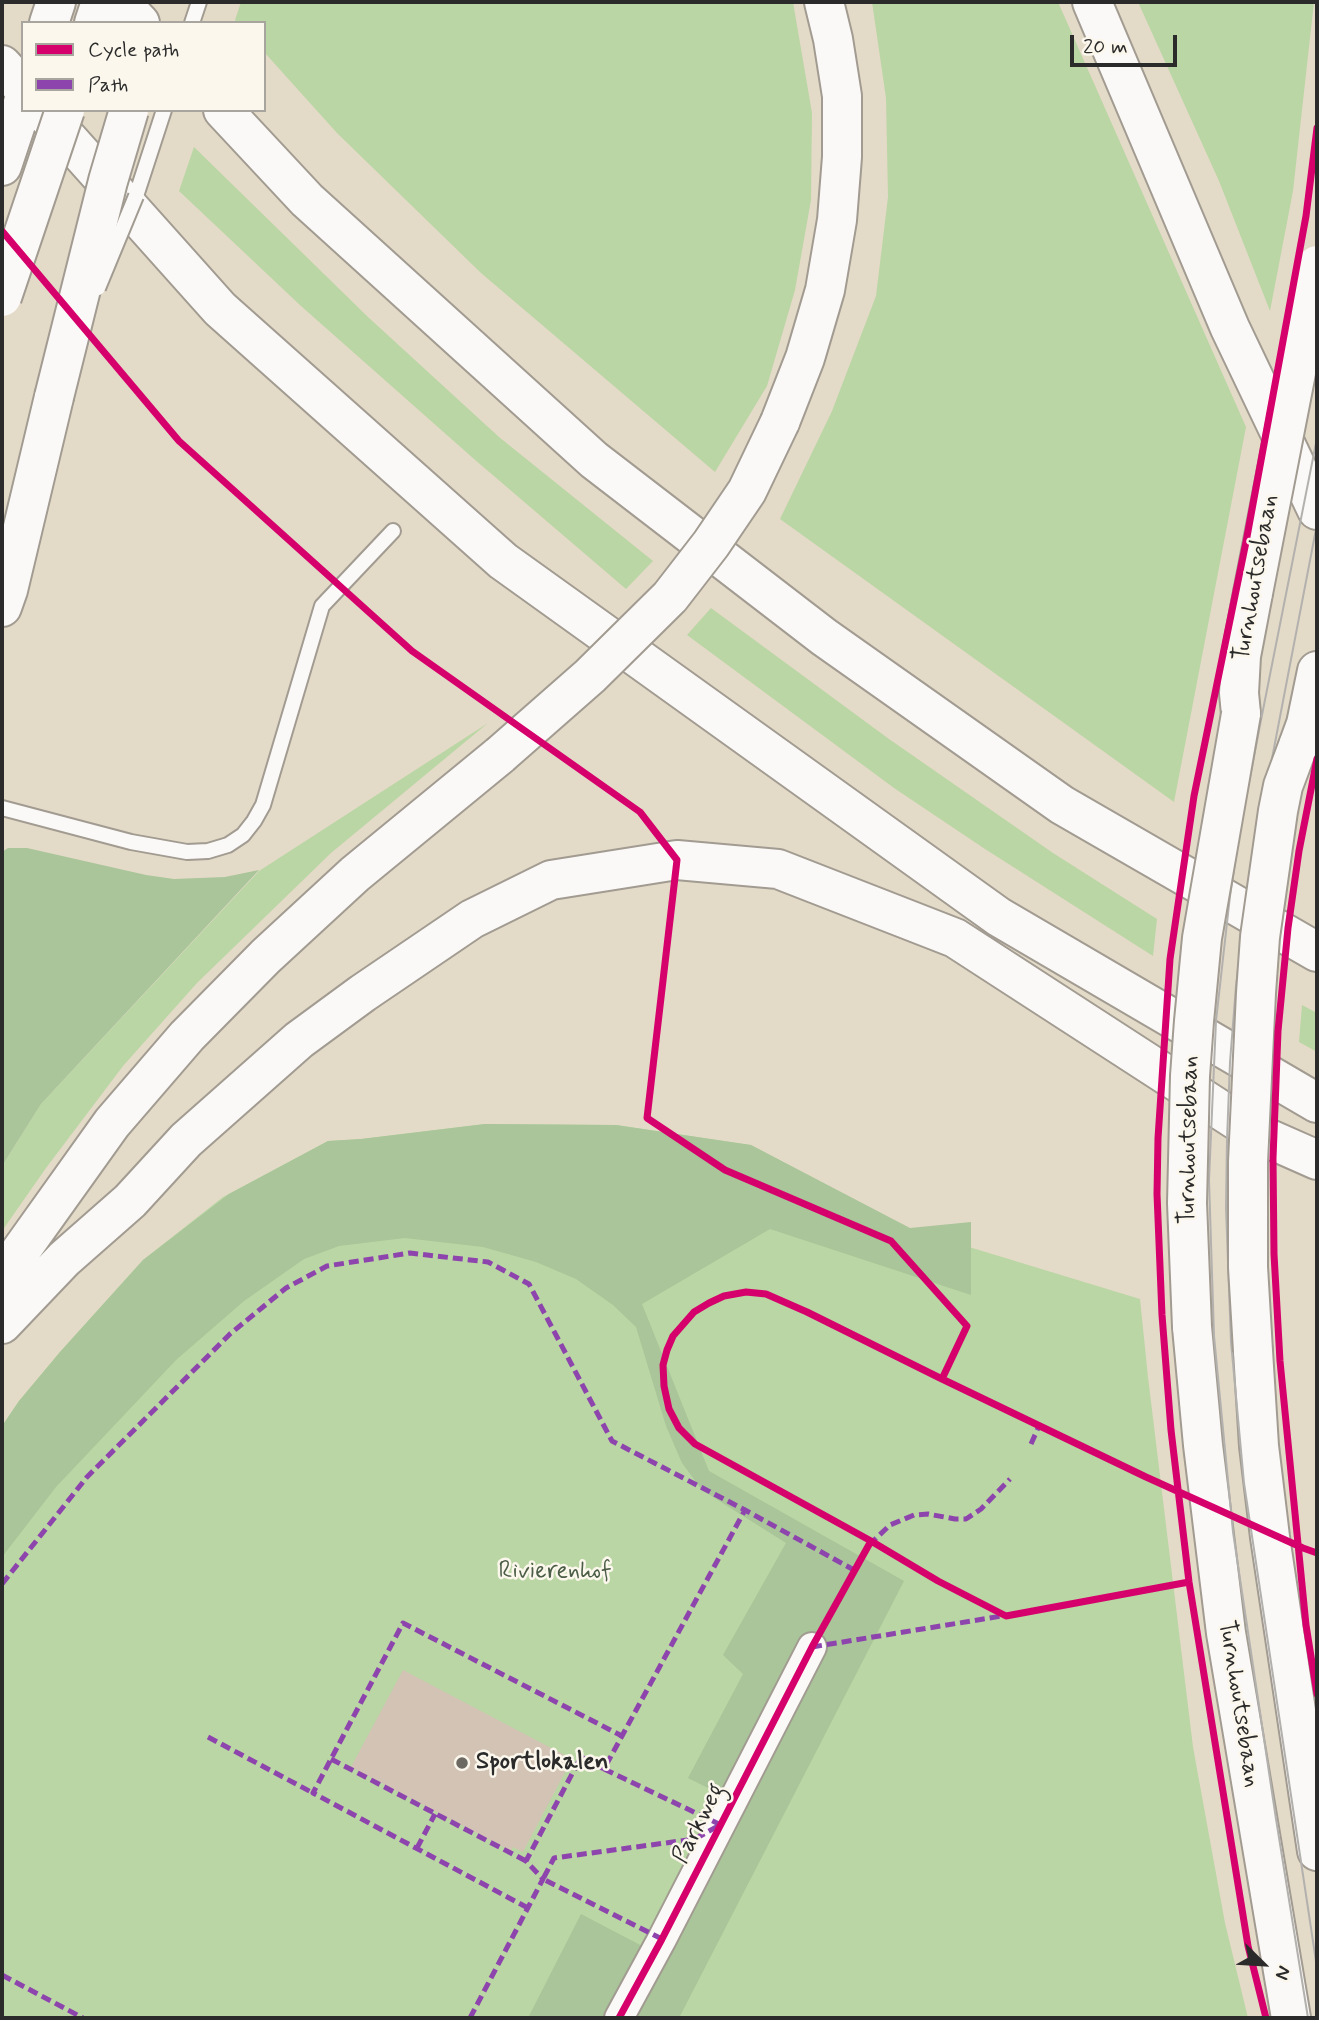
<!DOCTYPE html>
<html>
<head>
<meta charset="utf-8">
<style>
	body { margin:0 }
	#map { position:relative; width:1319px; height:2020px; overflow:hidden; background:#e4dac8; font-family:Mynerve,sans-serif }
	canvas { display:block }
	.frame { position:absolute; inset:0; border:4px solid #2b2b2b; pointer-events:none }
	.legend { position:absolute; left:21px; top:21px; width:245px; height:91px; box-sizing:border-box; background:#fbf7ec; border:2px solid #a8a59f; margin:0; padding:9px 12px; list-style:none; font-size:21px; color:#2b2b2b }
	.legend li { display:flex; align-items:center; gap:14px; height:35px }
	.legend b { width:35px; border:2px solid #a8a59f }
	.north { position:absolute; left:1228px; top:1929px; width:70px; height:70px; -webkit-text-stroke:5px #fbf7ec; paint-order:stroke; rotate:114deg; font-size:19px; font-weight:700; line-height:28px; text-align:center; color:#2b2b2b }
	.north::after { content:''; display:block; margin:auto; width:24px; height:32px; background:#2b2b2b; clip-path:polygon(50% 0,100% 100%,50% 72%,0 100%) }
	.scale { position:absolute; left:1070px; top:35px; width:107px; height:32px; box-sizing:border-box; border:4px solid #2b2b2b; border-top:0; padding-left:9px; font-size:21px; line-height:24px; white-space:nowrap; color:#2b2b2b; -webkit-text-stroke:5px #fbf7ec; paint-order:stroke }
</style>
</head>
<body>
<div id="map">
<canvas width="1319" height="2020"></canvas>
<div class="frame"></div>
<ul class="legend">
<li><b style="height:9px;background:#d6006c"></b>Cycle path</li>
<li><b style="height:9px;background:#8e44ad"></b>Path</li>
</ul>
<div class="north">N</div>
<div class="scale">20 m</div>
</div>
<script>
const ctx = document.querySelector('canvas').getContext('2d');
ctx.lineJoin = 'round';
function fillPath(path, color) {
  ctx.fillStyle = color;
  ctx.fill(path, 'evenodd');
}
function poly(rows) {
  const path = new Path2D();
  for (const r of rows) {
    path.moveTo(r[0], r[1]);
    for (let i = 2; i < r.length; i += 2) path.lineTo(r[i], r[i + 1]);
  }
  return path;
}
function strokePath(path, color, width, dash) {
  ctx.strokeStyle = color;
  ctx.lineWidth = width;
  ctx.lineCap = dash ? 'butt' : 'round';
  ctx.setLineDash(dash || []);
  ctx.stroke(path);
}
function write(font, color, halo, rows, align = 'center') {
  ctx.font = font + ' Mynerve,sans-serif';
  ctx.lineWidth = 5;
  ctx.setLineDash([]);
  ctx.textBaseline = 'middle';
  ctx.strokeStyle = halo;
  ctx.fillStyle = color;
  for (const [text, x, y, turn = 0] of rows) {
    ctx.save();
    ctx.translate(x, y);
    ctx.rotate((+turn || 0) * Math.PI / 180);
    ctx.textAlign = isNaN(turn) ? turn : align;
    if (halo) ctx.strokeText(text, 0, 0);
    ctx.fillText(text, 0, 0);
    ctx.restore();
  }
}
fillPath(poly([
	[241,2,793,2,812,113,811,200,795,290,767,386,715,472,481,273,337,133,264,52,264,23,237,23,235,20],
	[872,2,1058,2,1246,427,1174,802,780,519,832,411,876,296,888,197,886,98],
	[1138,2,1314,2,1293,191,1270,311,1219,181],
	[194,147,368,317,499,437,653,561,626,589,474,459,301,306,179,191],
	[711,608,889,739,1053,853,1157,919,1153,956,985,849,894,788,687,635],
	[488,723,331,853,197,983,123,1066,46,1168,2,1231,2,1166,41,1104,259,871],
	[1302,1005,1317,1013,1317,1052,1299,1042],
	[485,1124,616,1125,751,1145,910,1229,1140,1299,1148,1377,1193,1747,1225,1923,1248,2018,2,2018,2,1426,19,1401,60,1352,143,1260,223,1197,328,1141,361,1139]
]), '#bad6a4');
fillPath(poly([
	[8,848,27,848,146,875,174,879,225,877,259,870,41,1104,2,1166,2,852],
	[485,1124,616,1125,751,1145,910,1228,971,1222,971,1295,770,1229,642,1304,709,1471,904,1581,679,2018,528,2018,581,1914,644,1947,724,1796,688,1778,743,1674,723,1655,786,1543,702,1490,682,1463,666,1426,636,1327,613,1305,576,1279,536,1262,483,1247,405,1238,339,1246,304,1259,244,1301,176,1360,56,1487,2,1557,2,1426,19,1401,60,1352,143,1260,229,1194,328,1141,361,1139]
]), '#a9c599');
fillPath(poly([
	[403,1670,572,1759,523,1852,513,1847,511,1851,351,1767]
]), '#d2c3b5');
const lane = poly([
	[192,23,199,2],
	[136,196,164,110],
	[2,808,131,842,187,852,208,851,228,845,243,835,254,821,263,805,322,606,393,531]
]);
const street = poly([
	[619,2018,662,1939,812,1647]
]);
const secondary = poly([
	[1241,714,1239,693,1241,656,1253,593],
	[1298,746,1306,724,1317,671],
	[1192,1327,1203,1445,1226,1633,1291,2018],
	[1253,1351,1259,1446,1270,1537,1317,1851]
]);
const highway = poly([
	[120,2,140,23],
	[1092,2,1230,328,1317,510],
	[49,23,56,2],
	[94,23,101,2],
	[2,65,23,88],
	[42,110,220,309,503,561,999,917,1317,1103],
	[223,110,307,200,594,460,824,637,1062,805,1317,952],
	[2,166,23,103],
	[780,422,805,358,825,290,837,220,842,157,842,96,833,39,824,2],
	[2,607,8,590,54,397],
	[2,1277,112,1123,187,1036,266,956,355,874,500,755],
	[2,1324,64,1259,130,1201,186,1140,299,1040,363,993,472,919,551,880,677,860,778,869,955,938,1256,1133,1317,1160]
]);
strokePath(lane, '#a19b91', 18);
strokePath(street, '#a19b91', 32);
strokePath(secondary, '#a19b91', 42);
strokePath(highway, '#a19b91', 42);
strokePath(lane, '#fbf9f7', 14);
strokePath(street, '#fbf9f7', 28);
strokePath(secondary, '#fbf9f7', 38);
strokePath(highway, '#fbf9f7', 38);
strokePath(poly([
	[1317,524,1255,847,1246,901,1236,986,1230,1062,1227,1140,1226,1208,1231,1342,1244,1483,1317,1968],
	[1308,2018,1276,1819,1233,1532,1214,1336,1209,1180,1216,1021,1230,896,1240,830,1260,725,1317,438]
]), '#b3b1ae', 2);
const laneBridge = poly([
	[98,288,136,196]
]);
const secondaryBridge = poly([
	[1253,593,1317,265],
	[1192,1327,1187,1203,1190,1076,1194,1021,1202,938,1241,714],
	[1253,1351,1248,1267,1248,1162,1256,993,1260,937,1278,811,1283,786,1298,746]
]);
const highwayBridge = poly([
	[2,297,65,110],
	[54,397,108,181,129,110],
	[500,755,590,676,670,597,711,544,747,491,780,422]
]);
strokePath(laneBridge, '#a19b91', 18, []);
strokePath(secondaryBridge, '#a19b91', 42, []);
strokePath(highwayBridge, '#a19b91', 42, []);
strokePath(laneBridge, '#fbf9f7', 14);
strokePath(secondaryBridge, '#fbf9f7', 38);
strokePath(highwayBridge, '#fbf9f7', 38);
strokePath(poly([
	[1031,1444,1039,1426],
	[869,1545,890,1525,914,1515,928,1514,955,1519,966,1519,981,1509,1010,1479],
	[2,1584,87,1477,230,1334,286,1288,327,1266,410,1253,488,1262,529,1284,612,1441,745,1510,854,1570],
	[812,1647,1002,1616],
	[208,1737,313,1793],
	[331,1759,526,1861],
	[604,1769,721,1825],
	[417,1848,435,1814],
	[528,1908,313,1793,403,1623,622,1736],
	[662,1939,543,1879,554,1858,695,1839,718,1826],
	[2,1975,83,2018],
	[470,2018,543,1879,526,1861,581,1757,604,1769,745,1510]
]), '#8e44ad', 5, [10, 5]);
strokePath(poly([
	[2,231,179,441,412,651,640,812,677,860,647,1118,725,1170,891,1241,967,1326,942,1379],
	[1317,759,1299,851,1288,928,1278,1031,1273,1158,1274,1254,1280,1361,1306,1625,1317,1694],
	[1189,1582,1006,1616,938,1581,871,1541,695,1444,679,1428,669,1409,664,1386,663,1365,667,1350,673,1336,694,1312,709,1303,724,1296,746,1292,766,1294,807,1312,942,1379,1146,1477,1303,1548,1317,1553],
	[619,2018,662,1939,812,1647,871,1541],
	[1266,2018,1248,1946,1189,1582,1171,1430,1162,1315,1157,1194,1158,1138,1170,959,1194,796,1246,542,1306,216,1317,128]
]), '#d6006c', 7);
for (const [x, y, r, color] of [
	[462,1763,7,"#6c6862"]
]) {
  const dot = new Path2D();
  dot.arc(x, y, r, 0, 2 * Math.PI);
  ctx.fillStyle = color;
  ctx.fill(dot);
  strokePath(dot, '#fbf7ec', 2.5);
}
write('24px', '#2b2b2b', '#fbf7ec', [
	["Turnhoutsebaan",1257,578,-80],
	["Turnhoutsebaan",1190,1140,-89],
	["Turnhoutsebaan",1238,1704,81],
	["Parkweg",700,1824,-63]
]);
write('24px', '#4b5d46', '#fbf7ec', [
	["Rivierenhof",555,1572]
]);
write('bold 24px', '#2b2b2b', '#fbf7ec', [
	["Sportlokalen",476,1763]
], 'left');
</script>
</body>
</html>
